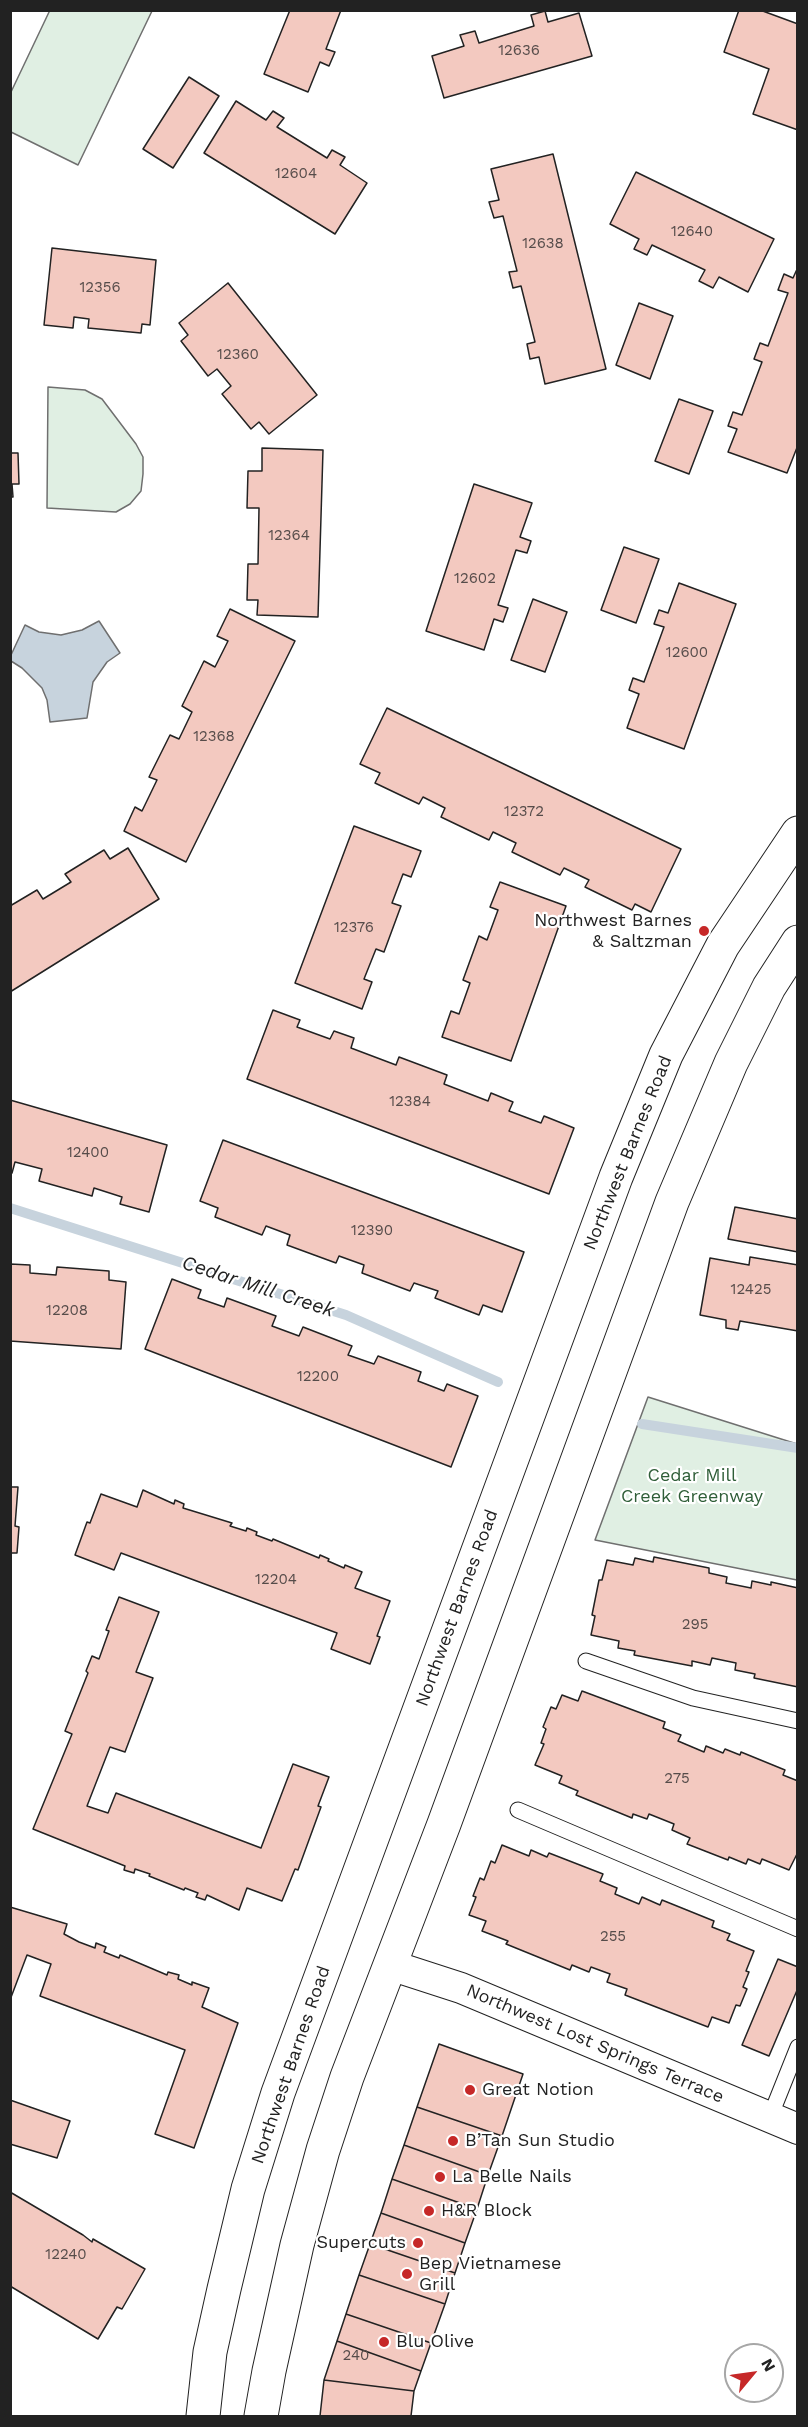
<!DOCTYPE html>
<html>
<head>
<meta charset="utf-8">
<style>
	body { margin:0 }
	#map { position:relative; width:808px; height:2427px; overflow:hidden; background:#fff; font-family:"Work Sans",sans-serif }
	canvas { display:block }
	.frame { position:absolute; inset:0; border:12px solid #222; pointer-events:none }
	.north { position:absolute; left:724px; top:2343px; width:60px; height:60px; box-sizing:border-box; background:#fff; border:2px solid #a7a7a7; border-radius:50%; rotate:61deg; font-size:16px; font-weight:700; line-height:24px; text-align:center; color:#222 }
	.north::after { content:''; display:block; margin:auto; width:21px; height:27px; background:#c62828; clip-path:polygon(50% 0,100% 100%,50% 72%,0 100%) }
</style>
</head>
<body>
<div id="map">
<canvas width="808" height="2427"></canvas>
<div class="frame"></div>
<div class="north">N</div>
</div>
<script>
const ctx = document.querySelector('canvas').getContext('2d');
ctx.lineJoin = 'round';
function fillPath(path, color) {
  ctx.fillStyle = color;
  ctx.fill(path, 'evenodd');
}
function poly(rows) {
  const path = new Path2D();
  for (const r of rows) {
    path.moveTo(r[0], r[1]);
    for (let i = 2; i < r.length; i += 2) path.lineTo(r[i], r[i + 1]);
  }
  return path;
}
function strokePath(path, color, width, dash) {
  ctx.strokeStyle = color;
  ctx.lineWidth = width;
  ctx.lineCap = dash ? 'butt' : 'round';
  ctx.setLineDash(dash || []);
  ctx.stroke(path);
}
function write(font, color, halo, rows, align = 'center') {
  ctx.font = font + ' "Work Sans",sans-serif';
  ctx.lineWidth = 4.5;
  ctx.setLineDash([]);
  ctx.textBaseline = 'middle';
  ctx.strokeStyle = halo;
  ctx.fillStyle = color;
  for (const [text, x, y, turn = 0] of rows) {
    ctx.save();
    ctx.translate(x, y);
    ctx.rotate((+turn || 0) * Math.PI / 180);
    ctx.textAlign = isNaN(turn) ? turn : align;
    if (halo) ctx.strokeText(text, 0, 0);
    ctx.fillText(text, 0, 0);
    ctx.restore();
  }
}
const green = poly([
	[50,10,152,11,78,165,11,132,11,92,50,10],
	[48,387,85,390,102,399,136,444,143,457,143,474,141,491,130,504,116,512,47,508,48,387],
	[648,1397,797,1444,797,1580,595,1540,648,1397]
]);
fillPath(green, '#e0efe3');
strokePath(green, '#6f6f6f', 1.5);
const water = poly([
	[99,621,120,653,107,662,93,682,87,718,50,722,47,700,42,688,22,668,11,661,11,655,25,625,39,632,61,635,82,630,99,621]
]);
fillPath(water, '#c7d3dd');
strokePath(water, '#6f6f6f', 1.5);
strokePath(poly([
	[10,1208,346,1315,498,1382],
	[642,1424,798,1448]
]), '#c7d3dd', 10);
const building = poly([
	[290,10,341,10,326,49,335,52,329,66,320,62,308,92,264,74,290,10],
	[739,10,760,10,798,24,798,130,753,114,769,69,724,52,739,10],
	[545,11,548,22,579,13,592,56,444,98,432,56,464,46,460,35,475,31,479,43,534,26,531,15,545,11],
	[189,77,219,96,173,168,143,149,189,77],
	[236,101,266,120,273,111,284,118,277,127,327,158,332,150,345,157,340,165,367,183,335,234,204,153,236,101],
	[553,154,606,369,545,384,539,357,530,359,527,344,535,342,521,286,513,288,509,272,517,271,503,216,494,218,489,202,499,200,491,169,553,154],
	[636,172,774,239,748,292,719,277,713,288,699,281,705,270,652,245,647,255,634,249,639,239,610,224,636,172],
	[52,248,156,260,150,325,142,324,141,333,88,328,89,319,74,317,73,328,44,325,52,248],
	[798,267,798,445,787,473,728,452,737,429,728,426,733,412,742,415,762,362,754,359,760,343,768,346,788,293,778,290,784,274,793,278,798,267],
	[228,283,317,395,269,434,259,422,251,429,222,394,231,386,217,369,208,376,181,341,188,335,179,323,228,283],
	[639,303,673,316,650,379,616,365,639,303],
	[679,399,713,411,689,474,655,461,679,399],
	[262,448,323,450,318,617,257,615,258,600,247,600,248,564,258,564,259,508,247,508,248,471,262,471,262,448],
	[10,453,18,453,19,484,12,484,13,497,10,497,10,453],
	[474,484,532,503,520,537,531,541,527,553,516,550,498,605,508,608,503,622,494,619,484,650,426,631,474,484],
	[624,547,659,559,636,623,601,610,624,547],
	[679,583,736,604,684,749,627,728,639,694,629,690,633,678,644,682,664,627,654,624,659,610,668,613,679,583],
	[533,599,567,612,545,672,511,660,533,599],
	[230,609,295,641,186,862,124,831,135,807,142,811,157,780,149,777,170,735,179,739,192,712,182,706,204,661,215,667,228,641,217,636,230,609],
	[387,708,681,849,651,912,635,904,632,910,585,887,589,880,564,868,560,875,512,852,516,843,493,832,489,840,441,817,445,808,423,797,419,804,375,783,380,773,360,764,387,708],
	[354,826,421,851,411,877,403,874,392,903,401,906,384,952,376,949,364,979,372,982,362,1009,295,983,354,826],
	[128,848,159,899,10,992,10,906,37,890,43,899,71,882,65,874,104,850,110,859,128,848],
	[500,882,566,906,511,1061,442,1037,451,1011,459,1014,470,983,463,980,479,936,487,940,498,910,490,907,500,882],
	[273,1010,300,1020,297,1027,330,1039,334,1031,354,1038,351,1048,396,1065,399,1057,447,1075,444,1084,488,1101,491,1093,513,1102,509,1111,541,1123,544,1116,574,1128,549,1194,247,1079,273,1010],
	[10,1100,167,1145,149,1212,120,1204,122,1197,94,1188,92,1196,39,1181,42,1169,15,1162,12,1173,10,1173,10,1100],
	[223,1140,524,1252,502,1312,483,1305,479,1315,435,1298,438,1291,414,1283,410,1291,362,1273,364,1265,339,1256,336,1263,287,1245,290,1235,266,1226,262,1235,215,1217,218,1208,200,1201,223,1140],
	[735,1207,798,1219,798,1252,728,1239,735,1207],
	[750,1257,798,1265,798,1331,740,1321,738,1330,726,1328,726,1320,700,1315,710,1258,749,1265,750,1257],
	[10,1264,30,1265,30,1273,56,1275,57,1267,109,1271,109,1280,126,1282,121,1349,10,1341,10,1264],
	[172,1279,201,1290,198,1298,224,1307,227,1298,276,1316,272,1326,299,1336,303,1327,352,1346,348,1355,374,1364,378,1356,421,1372,418,1381,444,1391,447,1384,478,1396,451,1467,145,1349,172,1279],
	[10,1487,18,1487,15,1526,19,1527,17,1553,10,1553,10,1487],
	[143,1490,174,1504,175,1500,184,1504,183,1508,232,1523,230,1526,246,1531,247,1528,257,1532,256,1535,272,1541,273,1539,319,1558,320,1555,329,1559,328,1561,344,1568,345,1565,362,1572,355,1588,390,1601,377,1636,380,1637,370,1664,331,1649,337,1633,121,1553,114,1570,75,1555,87,1522,90,1523,101,1494,137,1507,143,1490],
	[654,1557,709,1568,709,1573,727,1577,726,1583,751,1588,752,1581,771,1585,771,1582,798,1588,798,1687,754,1678,755,1674,735,1670,736,1663,712,1658,710,1665,692,1661,692,1666,634,1655,635,1651,618,1648,619,1641,591,1635,595,1616,592,1615,599,1580,602,1580,607,1560,633,1565,635,1558,653,1562,654,1557],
	[119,1597,159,1612,136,1672,153,1678,125,1752,110,1747,87,1806,108,1813,116,1793,261,1848,293,1764,329,1777,318,1806,321,1807,298,1870,295,1869,282,1901,247,1888,239,1910,207,1895,205,1900,196,1897,198,1893,185,1888,184,1890,149,1876,150,1874,135,1869,134,1873,124,1870,125,1866,33,1829,72,1734,65,1731,88,1673,86,1671,92,1656,99,1659,109,1631,106,1630,119,1597],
	[582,1691,665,1722,663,1728,681,1735,678,1741,704,1752,706,1746,723,1753,725,1749,740,1755,741,1752,785,1770,783,1775,798,1781,798,1852,789,1870,762,1859,760,1864,748,1859,746,1864,729,1857,728,1860,687,1844,690,1838,672,1830,674,1824,649,1814,647,1819,633,1814,632,1818,576,1795,578,1791,559,1783,562,1776,535,1765,544,1744,541,1743,546,1729,543,1727,551,1707,556,1709,562,1695,578,1701,582,1691],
	[502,1845,529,1856,531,1850,547,1857,549,1853,603,1874,600,1881,617,1888,615,1894,639,1904,642,1897,660,1905,662,1900,714,1921,712,1927,730,1934,727,1940,754,1951,746,1971,749,1972,743,1987,747,1989,740,2006,736,2005,729,2023,712,2017,708,2027,625,1995,627,1989,607,1982,610,1974,591,1967,589,1972,572,1965,570,1970,506,1944,508,1941,482,1931,486,1921,469,1915,476,1897,473,1896,480,1878,484,1880,491,1861,495,1863,502,1845],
	[10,1907,67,1924,64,1934,79,1942,95,1948,96,1943,106,1947,104,1952,119,1958,120,1955,167,1975,168,1972,179,1975,178,1979,192,1985,192,1982,209,1988,202,2007,238,2023,194,2148,155,2134,185,2050,40,1996,51,1964,27,1955,10,2000,10,1907],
	[778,1959,798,1967,798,1988,769,2056,742,2045,778,1959],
	[439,2044,523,2074,502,2136,417,2107,439,2044],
	[10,2100,70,2121,57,2158,10,2144,10,2100],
	[417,2107,502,2136,488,2175,404,2145,417,2107],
	[404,2145,488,2175,477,2209,392,2179,404,2145],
	[392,2179,477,2209,465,2243,381,2213,392,2179],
	[10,2192,83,2235,92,2242,93,2239,145,2269,122,2309,117,2307,98,2339,10,2286,10,2192],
	[381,2213,465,2243,455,2273,370,2244,381,2213],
	[370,2244,455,2273,445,2304,359,2275,370,2244],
	[359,2275,445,2304,431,2343,346,2314,359,2275],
	[346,2314,431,2343,421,2371,337,2341,346,2314],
	[337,2341,421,2371,414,2391,324,2380,337,2341],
	[324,2380,414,2391,411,2416,320,2416,324,2380]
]);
fillPath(building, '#f3c9c0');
strokePath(building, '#222', 1.5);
const service = poly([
	[586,1661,693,1698,798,1721],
	[518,1810,798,1929],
	[770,2117,798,2047]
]);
const minor = poly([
	[390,1965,461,1988,798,2129]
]);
const secondary = poly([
	[203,2416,210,2352,224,2289,248,2189,278,2093,616,1177,666,1055,723,945,798,833],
	[261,2416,269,2371,297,2245,323,2150,347,2077,444,1824,672,1202,731,1063,769,987,798,942]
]);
strokePath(service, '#222', 17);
strokePath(minor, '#222', 32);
strokePath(secondary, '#222', 35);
strokePath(service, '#fff', 15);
strokePath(minor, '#fff', 30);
strokePath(secondary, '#fff', 33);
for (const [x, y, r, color] of [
	[704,931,6,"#c62828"],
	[470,2090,6,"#c62828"],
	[453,2141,6,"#c62828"],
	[440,2177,6,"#c62828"],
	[429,2211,6,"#c62828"],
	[418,2243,6,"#c62828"],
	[407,2274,6,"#c62828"],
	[384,2342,6,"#c62828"]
]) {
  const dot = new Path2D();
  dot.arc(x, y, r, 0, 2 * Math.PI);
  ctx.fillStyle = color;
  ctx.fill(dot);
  strokePath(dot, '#fff', 2);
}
write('15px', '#564c4a', null, [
	["12636",519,51],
	["12604",296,174],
	["12640",692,232],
	["12638",543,244],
	["12356",100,288],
	["12360",238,355],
	["12364",289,536],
	["12602",475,579],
	["12600",687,653],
	["12368",214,737],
	["12372",524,812],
	["12376",354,928],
	["12384",410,1102],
	["12400",88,1153],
	["12390",372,1231],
	["12425",751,1290],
	["12208",67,1311],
	["12200",318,1377],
	["12204",276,1580],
	["295",695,1625],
	["275",677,1779],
	["255",613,1937],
	["12240",66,2255],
	["240",356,2356]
]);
write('18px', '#222', '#fff', [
	["Northwest Barnes",692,921,"right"],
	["& Saltzman",692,942,"right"],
	["Great Notion",482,2090],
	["B’Tan Sun Studio",465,2141],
	["La Belle Nails",452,2177],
	["H&R Block",441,2211],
	["Supercuts",406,2243,"right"],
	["Bep Vietnamese",419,2264],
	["Grill",419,2285],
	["Blu Olive",396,2342]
], 'left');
write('18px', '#222', '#fff', [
	["Northwest Barnes Road",628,1153,-68],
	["Northwest Barnes Road",457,1608,-70],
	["Northwest Lost Springs Terrace",595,2044,23],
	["Northwest Barnes Road",291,2065,-71]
]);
write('18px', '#2f5e38', '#fff', [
	["Cedar Mill",692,1476],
	["Creek Greenway",692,1497]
]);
write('italic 20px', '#222', '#fff', [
	["Cedar Mill Creek",258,1287,18]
]);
</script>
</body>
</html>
